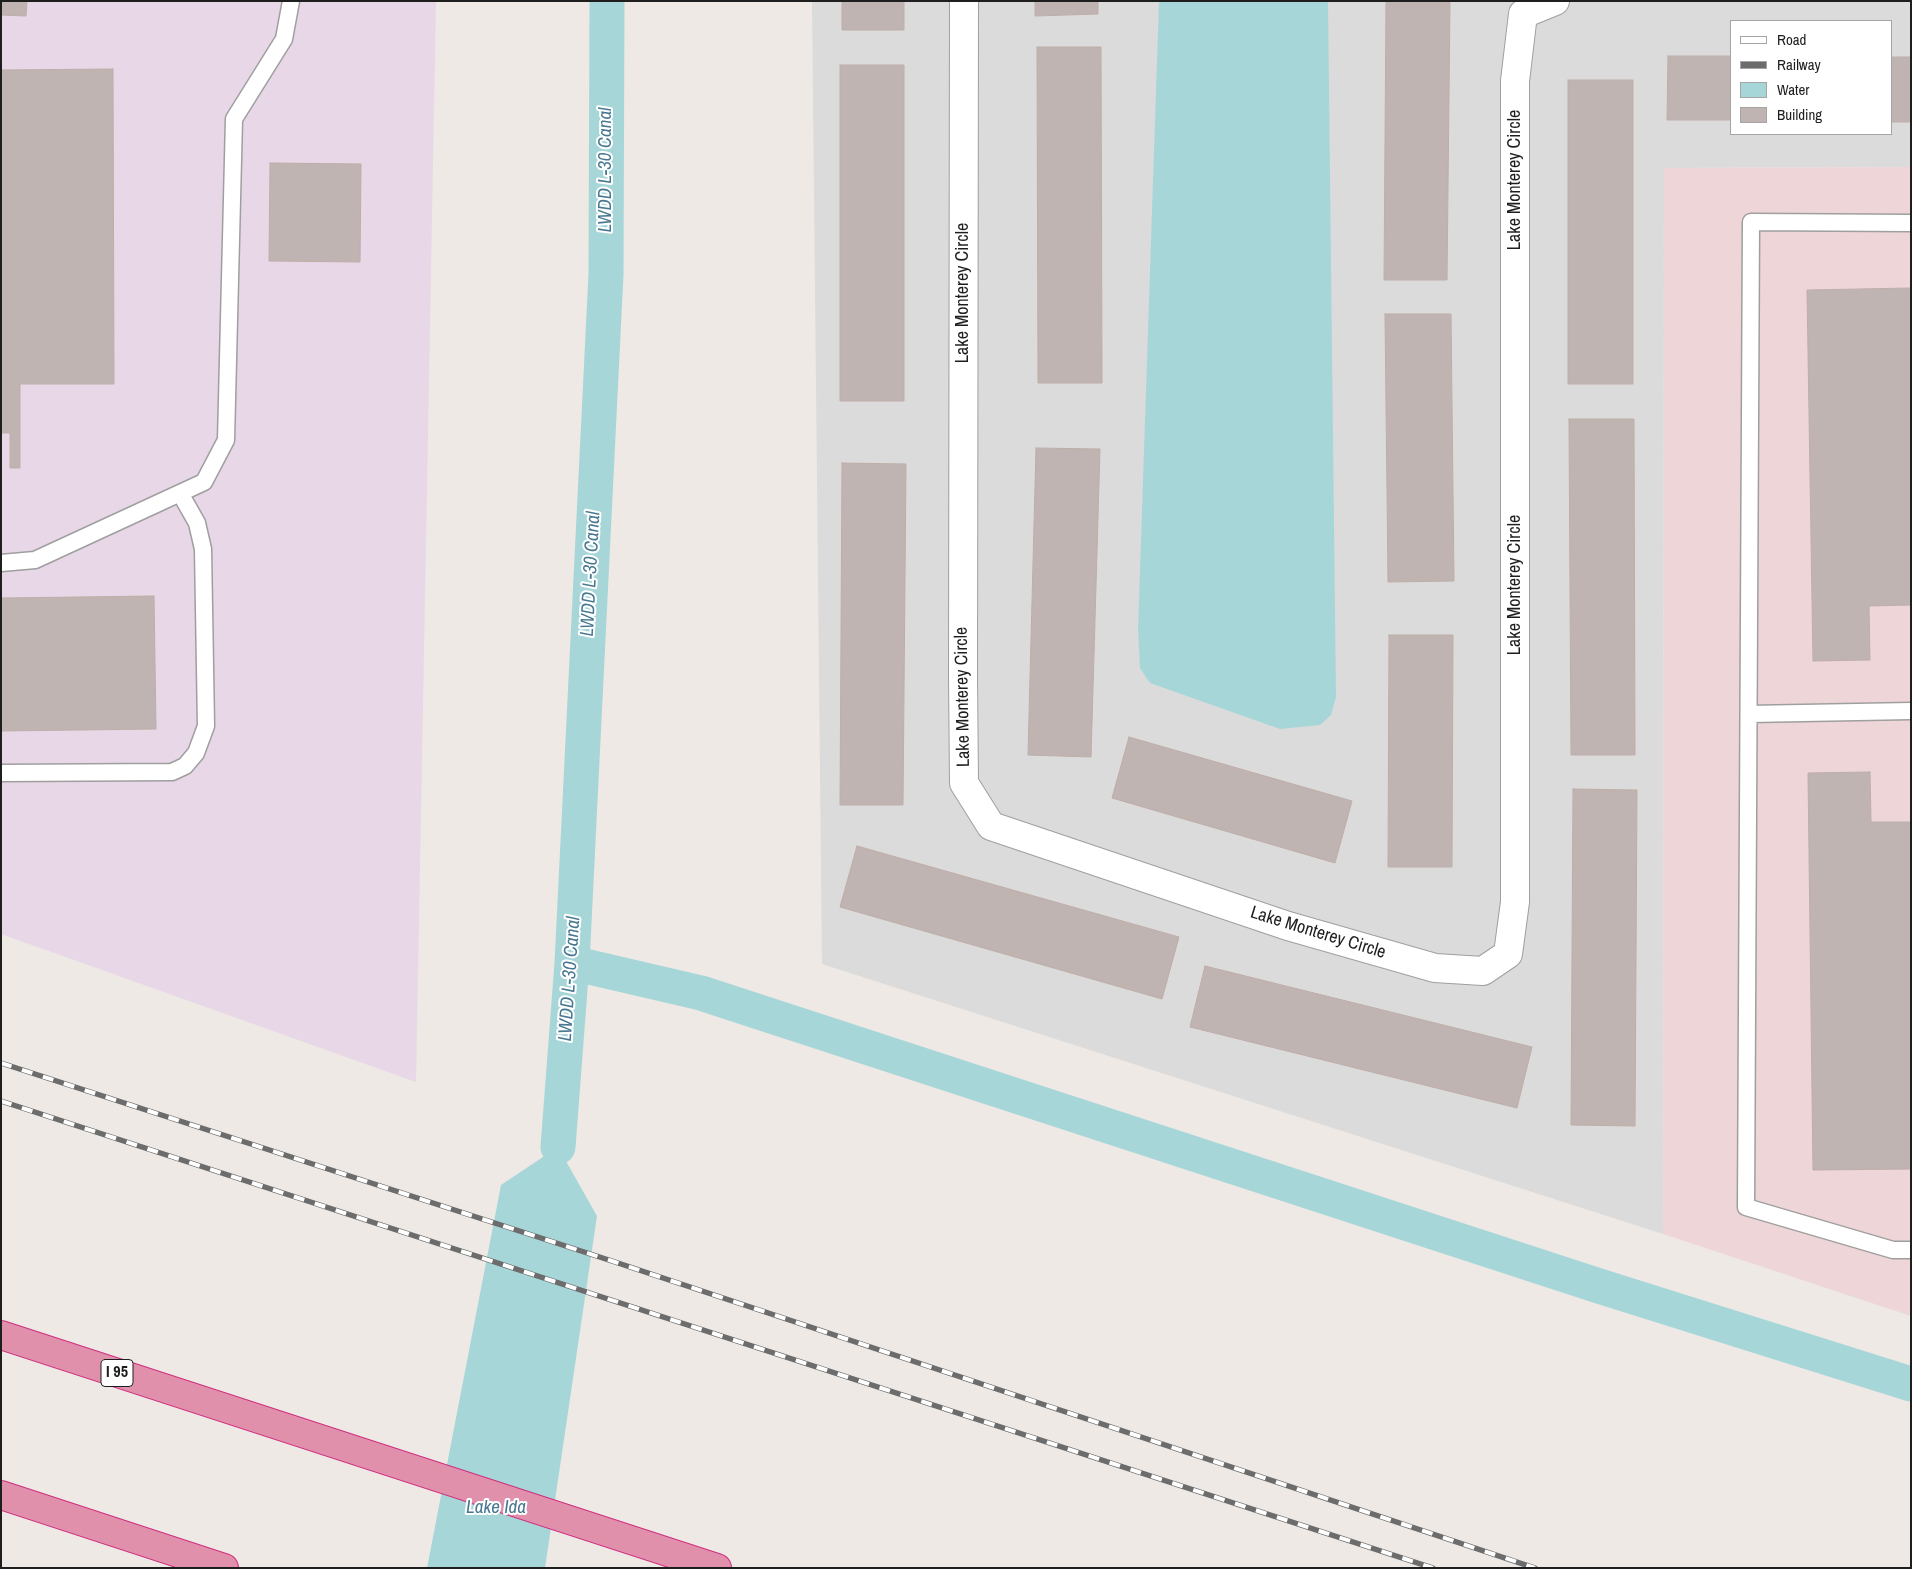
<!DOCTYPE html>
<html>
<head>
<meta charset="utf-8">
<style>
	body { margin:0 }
	#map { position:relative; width:1912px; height:1569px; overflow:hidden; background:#eee9e4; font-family:"Archivo Narrow",sans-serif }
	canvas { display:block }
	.frame { position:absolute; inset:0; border:2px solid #1e1e1e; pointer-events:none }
	.legend { position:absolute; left:1730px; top:20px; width:162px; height:115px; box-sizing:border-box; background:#fff; border:1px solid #a5a5a5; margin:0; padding:6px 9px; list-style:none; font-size:15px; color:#1e1e1e }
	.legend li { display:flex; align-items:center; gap:10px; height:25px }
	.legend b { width:25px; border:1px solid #a5a5a5 }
</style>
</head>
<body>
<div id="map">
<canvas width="1912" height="1569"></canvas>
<div class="frame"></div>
<ul class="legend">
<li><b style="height:6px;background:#fff"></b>Road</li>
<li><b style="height:6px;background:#6c6c6c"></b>Railway</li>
<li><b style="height:14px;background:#a7d6d9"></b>Water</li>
<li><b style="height:14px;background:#bfb4b1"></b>Building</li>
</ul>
</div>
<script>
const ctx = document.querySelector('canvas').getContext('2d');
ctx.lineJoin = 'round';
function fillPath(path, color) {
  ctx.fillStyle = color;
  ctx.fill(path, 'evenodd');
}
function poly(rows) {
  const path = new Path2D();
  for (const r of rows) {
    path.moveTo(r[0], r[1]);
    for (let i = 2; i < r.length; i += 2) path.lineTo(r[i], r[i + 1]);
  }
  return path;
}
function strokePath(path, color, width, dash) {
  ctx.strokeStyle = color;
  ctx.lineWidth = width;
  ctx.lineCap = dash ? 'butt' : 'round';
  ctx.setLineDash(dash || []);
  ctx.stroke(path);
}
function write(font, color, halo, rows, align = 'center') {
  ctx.font = font + ' "Archivo Narrow",sans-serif';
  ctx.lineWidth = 4;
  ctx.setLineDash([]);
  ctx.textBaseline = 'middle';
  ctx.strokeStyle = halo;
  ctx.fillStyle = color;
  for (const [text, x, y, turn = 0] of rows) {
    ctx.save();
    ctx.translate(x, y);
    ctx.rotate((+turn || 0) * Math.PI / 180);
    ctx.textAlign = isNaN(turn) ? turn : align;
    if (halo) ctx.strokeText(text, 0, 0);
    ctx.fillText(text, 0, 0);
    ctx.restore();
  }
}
fillPath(poly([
	[812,1,1911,1,1911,167,1664,168,1663,1234,822,964],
	[1731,21,1891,21,1891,134,1731,134]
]), '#dcdbdb');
fillPath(poly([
	[1911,167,1911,1316,1663,1234,1664,168]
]), '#eed5d8');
fillPath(poly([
	[1,1,436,1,416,1082,1,934]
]), '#e7d7e7');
fillPath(poly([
	[1159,1,1328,1,1336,697,1331,715,1320,725,1280,729,1150,683,1140,668,1138,630],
	[558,1147,597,1216,545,1568,427,1568,501,1185]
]), '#a7d6d9');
strokePath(poly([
	[572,963,701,993,1599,1286,1911,1384],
	[558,1147,572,963,606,274,607,1]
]), '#a7d6d9', 35);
const building = poly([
	[1,1,27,1,26,16,1,15,1,1],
	[842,1,904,1,904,30,842,30,842,1],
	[1035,1,1098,1,1098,14,1035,16,1035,1],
	[1386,1,1450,1,1447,280,1384,280,1386,1],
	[1037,47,1101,47,1102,383,1038,383,1037,47],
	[1668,56,1731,56,1731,120,1667,120,1668,56],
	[1891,57,1911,57,1911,122,1891,122,1891,57],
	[840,65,904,65,904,401,840,401,840,65],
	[113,69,114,384,20,384,20,468,10,468,10,433,1,433,1,70,113,69],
	[1568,80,1633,80,1633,384,1568,384,1568,80],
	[270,163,361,164,360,262,269,261,270,163],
	[1911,288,1911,605,1869,606,1870,660,1813,661,1807,290,1911,288],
	[1385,314,1451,314,1454,581,1388,582,1385,314],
	[1569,419,1634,419,1635,755,1571,755,1569,419],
	[1036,448,1100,449,1091,757,1028,755,1036,448],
	[842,463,906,464,903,805,840,805,842,463],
	[154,596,156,729,1,731,1,598,154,596],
	[1389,635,1453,635,1452,867,1388,867,1389,635],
	[1129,737,1352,801,1335,863,1112,798,1129,737],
	[1870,772,1871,822,1911,822,1911,1169,1813,1170,1808,773,1870,772],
	[1573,789,1637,790,1635,1126,1571,1125,1573,789],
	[857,846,1179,937,1162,999,840,907,857,846],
	[1205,966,1532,1047,1517,1108,1190,1027,1205,966]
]);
fillPath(building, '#bfb4b1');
strokePath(building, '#bfaea8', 1);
const lane = poly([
	[1911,223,1751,222,1746,1207,1893,1250,1911,1250],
	[1,563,35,560,204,482,226,440,234,119,284,39,291,1],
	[1749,714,1911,711],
	[1,773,172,772,185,766,196,753,206,726,203,549,197,523,180,493]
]);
const street = poly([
	[964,1,963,676,964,783,991,826,1288,926,1435,968,1483,971,1508,954,1515,902,1515,81,1523,14,1555,1]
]);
const highway = poly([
	[1,1335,717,1568],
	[1,1495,224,1568]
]);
strokePath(lane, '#9f9f9f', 19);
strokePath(street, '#9f9f9f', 30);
strokePath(highway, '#cf2e7f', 30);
strokePath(lane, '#fff', 16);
strokePath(street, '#fff', 28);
strokePath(highway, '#e190ac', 28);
const rail = poly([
	[1,1063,615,1262,1535,1568],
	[1,1101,1433,1568]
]);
strokePath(rail, '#6c6c6c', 5.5);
strokePath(rail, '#fff', 4, [11]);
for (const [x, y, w] of [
	[117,1373,32]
]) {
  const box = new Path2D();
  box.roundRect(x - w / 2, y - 13.5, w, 27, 4);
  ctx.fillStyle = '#fff';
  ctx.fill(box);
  strokePath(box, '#1e1e1e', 1);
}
write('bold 16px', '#1e1e1e', null, [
	["I 95",117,1373]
]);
write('18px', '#1e1e1e', '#fff', [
	["Lake Monterey Circle",1515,180,-90],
	["Lake Monterey Circle",963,293,-90],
	["Lake Monterey Circle",1515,585,-90],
	["Lake Monterey Circle",963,697,-91],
	["Lake Monterey Circle",1318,933,17]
]);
write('italic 19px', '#477891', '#fff', [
	["LWDD L-30 Canal",606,170,-90],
	["LWDD L-30 Canal",591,574,-87],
	["LWDD L-30 Canal",570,979,-86],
	["Lake Ida",496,1508]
]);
</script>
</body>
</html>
